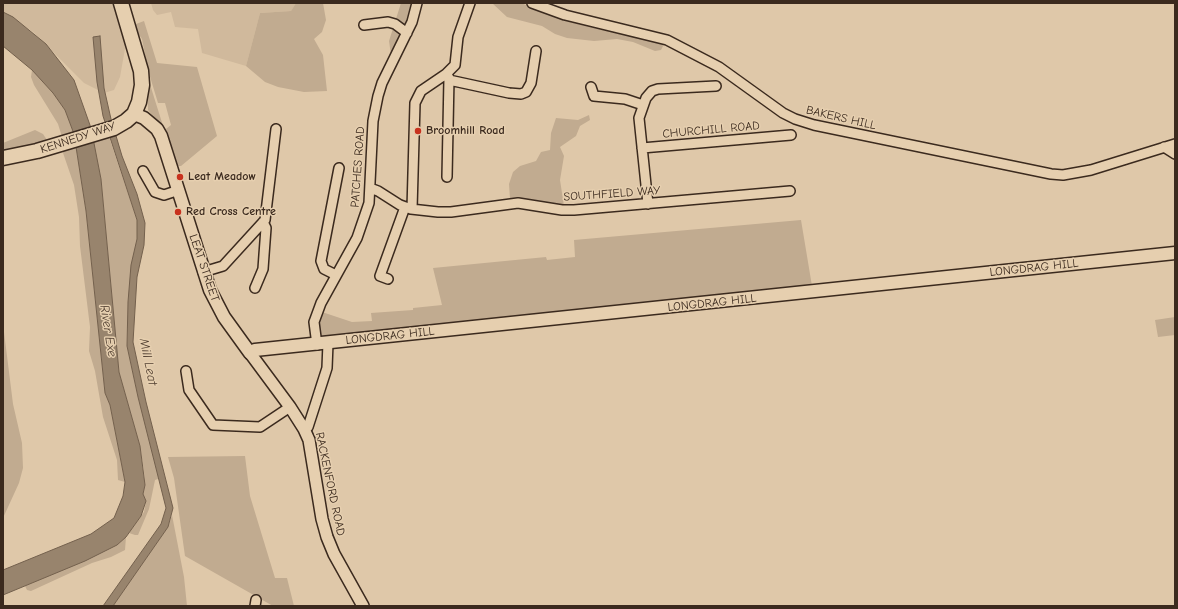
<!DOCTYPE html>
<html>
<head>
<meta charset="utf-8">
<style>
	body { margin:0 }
	#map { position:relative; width:1178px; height:609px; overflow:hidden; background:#dfc8a9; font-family:"Comic Neue",sans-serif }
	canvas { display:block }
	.frame { position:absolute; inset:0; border:4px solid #3b2a1e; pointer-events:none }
</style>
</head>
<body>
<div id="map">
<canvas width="1178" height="609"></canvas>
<div class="frame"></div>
</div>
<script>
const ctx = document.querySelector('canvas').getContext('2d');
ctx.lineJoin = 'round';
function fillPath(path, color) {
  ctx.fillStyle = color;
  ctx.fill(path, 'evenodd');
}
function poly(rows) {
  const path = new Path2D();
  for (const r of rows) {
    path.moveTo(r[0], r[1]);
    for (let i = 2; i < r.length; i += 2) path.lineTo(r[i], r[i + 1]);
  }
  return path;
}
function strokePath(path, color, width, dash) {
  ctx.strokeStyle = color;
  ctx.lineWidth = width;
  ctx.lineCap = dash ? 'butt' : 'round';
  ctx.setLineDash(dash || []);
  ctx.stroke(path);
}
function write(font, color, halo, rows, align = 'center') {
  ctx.font = font + ' "Comic Neue",sans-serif';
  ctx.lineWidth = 3;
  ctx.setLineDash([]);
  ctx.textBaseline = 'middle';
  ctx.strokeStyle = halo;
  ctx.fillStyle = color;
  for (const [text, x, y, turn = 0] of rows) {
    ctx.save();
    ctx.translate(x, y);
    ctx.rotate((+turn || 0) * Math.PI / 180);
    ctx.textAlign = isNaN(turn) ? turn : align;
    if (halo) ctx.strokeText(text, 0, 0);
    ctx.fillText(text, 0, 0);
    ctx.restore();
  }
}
fillPath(poly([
	[3,3,114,3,126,43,120,77,114,90,104,93,84,83,33,32,3,12],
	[151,3,296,3,291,11,260,13,246,66,202,53,198,29,175,27,171,12,157,15,153,10]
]), '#d0b99c');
fillPath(poly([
	[296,3,323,3,326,20,322,32,314,39,323,55,327,91,304,92,278,87,265,82,246,66,260,13,291,11],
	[401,3,414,3,410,20,391,55,389,41],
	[492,3,521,3,566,21,590,27,664,44,661,50,655,51,633,42,617,39,594,41,567,38,555,34,542,26,507,17],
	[144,21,157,63,197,67,217,136,181,166,177,166,166,129,171,125,165,103,158,103,148,70,142,39,135,29,136,24],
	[32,70,53,93,65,110,74,134,62,137,58,124,34,85,31,77],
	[148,78,164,129,148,110],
	[589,115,590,120,580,126,576,136,560,147,564,156,560,180,564,206,536,200,510,199,509,184,513,172,520,166,536,161,541,152,550,150,551,133,556,118,578,120],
	[35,130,43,134,47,140,3,152,3,143],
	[109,137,137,220,137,239,128,302,127,346,138,397,158,473,158,479,155,480,149,509,138,535,135,535,129,533,144,512,146,501,143,494,145,485,144,472,140,446,119,372,101,179,93,140],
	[76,146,86,211,105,393,110,405,125,482,118,480,117,460,103,417,95,371,89,351,90,327,80,246,79,217,74,185,62,150],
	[801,220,812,286,318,339,316,331,322,312,352,322,372,321,371,313,413,310,413,308,442,305,433,268,546,257,547,260,575,257,574,240],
	[1175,317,1175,335,1158,337,1155,320],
	[3,324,13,404,22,443,23,468,19,483,3,518],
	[245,456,250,496,275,578,287,578,294,606,273,606,185,556,174,478,168,457],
	[172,515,184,577,187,606,113,606,168,527],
	[126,537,125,550,111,557,92,563,31,591,27,590,25,586,117,545]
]), '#c1ab90');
const water = poly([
	[3,12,13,17,46,44,74,80,91,128,101,179,119,372,140,446,145,485,143,494,146,501,141,516,126,537,117,545,85,561,3,595,3,570,91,534,114,518,123,496,125,482,110,405,105,393,86,211,74,134,65,110,53,93,32,70,3,46,3,12],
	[100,36,104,88,111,119,122,156,137,194,145,223,144,245,137,277,133,342,146,402,173,508,168,527,113,606,103,606,161,524,166,508,138,397,127,346,128,302,131,265,137,239,137,220,103,116,97,82,93,37,100,36]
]);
fillPath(water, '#98846d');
strokePath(water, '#73604d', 1);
const minor = poly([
	[532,3,565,15,667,40,719,67,783,113,795,119,814,125,1051,174,1063,175,1091,170,1175,144],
	[364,25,388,22,395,24,407,33],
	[447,75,449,78,447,177],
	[449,80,509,93,521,94,526,92,531,83,536,51],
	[591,87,594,96,625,99,643,105],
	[1164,147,1175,154],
	[642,148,791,135],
	[143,171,155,192,164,195,179,190],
	[370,188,378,191,400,205,411,209,438,212,451,212,518,203,562,210,574,210,790,191],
	[648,204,639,118,646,98,652,91,658,89,716,86],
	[412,209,415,103,421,91,446,74,455,65,458,37,470,3],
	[203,272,223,266,265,220,276,129],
	[336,275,324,269,321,261,339,168],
	[388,279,380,276,405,207],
	[255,288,263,269,264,255,266,228,263,222],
	[317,345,314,322,321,303,357,238,369,203,373,121,378,96,382,83,412,22,417,3],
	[186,371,189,390,213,425,260,427,290,407],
	[304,429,308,427,327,368,328,343],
	[255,606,256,600]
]);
const tertiary = poly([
	[250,353,290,407,304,429,309,440,322,519,327,537,334,554,363,606]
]);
const secondary = poly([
	[134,114,144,118,157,129,161,136,210,290,224,317,250,353,255,350,1175,253]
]);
const primary = poly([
	[3,158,37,151,114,128,126,121,134,114,139,102,142,85,141,71,121,3]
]);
strokePath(minor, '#3b2a1e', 12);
strokePath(tertiary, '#3b2a1e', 14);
strokePath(secondary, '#3b2a1e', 15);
strokePath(primary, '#3b2a1e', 17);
strokePath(minor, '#e6cfaf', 9);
strokePath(tertiary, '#e6cfaf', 11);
strokePath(secondary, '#e6cfaf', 12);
strokePath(primary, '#e6cfaf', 14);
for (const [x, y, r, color] of [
	[418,131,4,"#c8321e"],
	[180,177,4,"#c8321e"],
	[178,212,4,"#c8321e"]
]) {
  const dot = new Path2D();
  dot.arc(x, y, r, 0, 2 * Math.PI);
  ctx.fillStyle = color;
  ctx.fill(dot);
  strokePath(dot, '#e6cfaf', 1.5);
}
write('12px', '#3b2a1e', '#e6cfaf', [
	["BAKERS HILL",841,118,13],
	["CHURCHILL ROAD",711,130,-5],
	["KENNEDY WAY",78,138,-18],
	["PATCHES ROAD",358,167,-86],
	["SOUTHFIELD WAY",612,194,-4],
	["LEAT STREET",204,268,71],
	["LONGDRAG HILL",1034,268,-6],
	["LONGDRAG HILL",712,303,-6],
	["LONGDRAG HILL",390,336,-6],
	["RACKENFORD ROAD",330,484,78]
]);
write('bold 12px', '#3b2a1e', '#e6cfaf', [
	["Broomhill Road",426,131],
	["Leat Meadow",188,177],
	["Red Cross Centre",186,212]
], 'left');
write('italic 13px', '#524032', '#e6cfaf', [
	["River Exe",108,331,81],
	["Mill Leat",148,362,79]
]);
</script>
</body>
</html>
